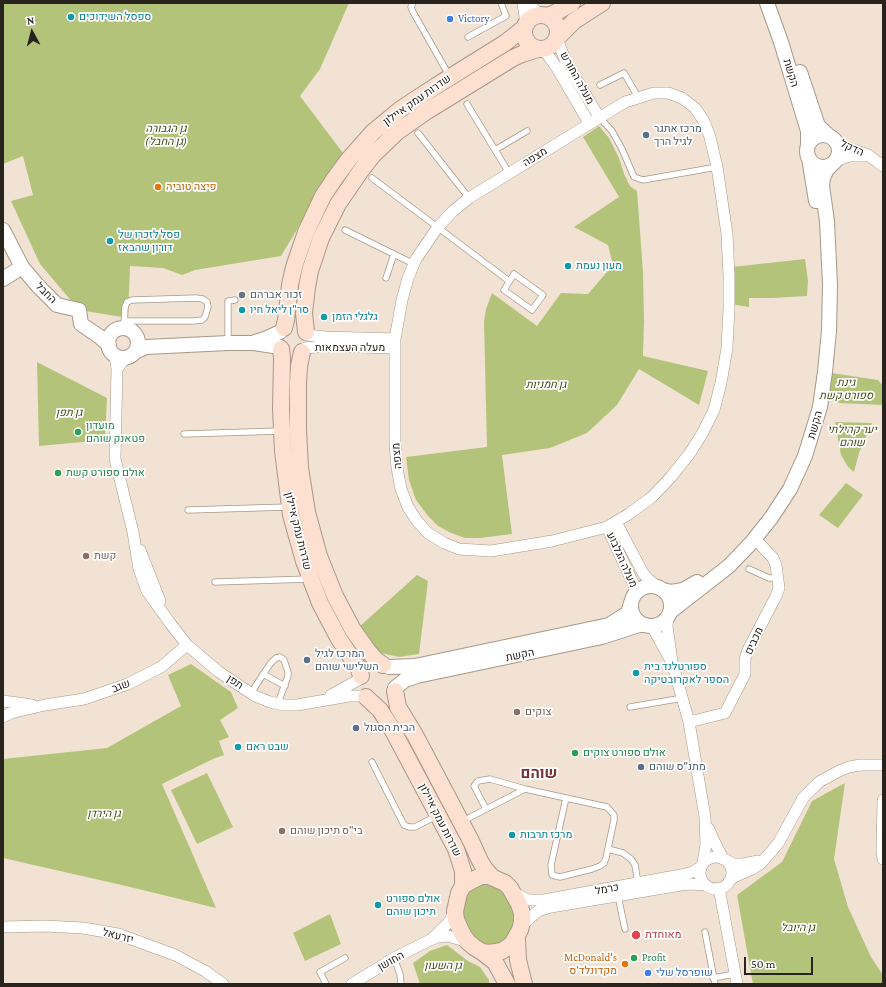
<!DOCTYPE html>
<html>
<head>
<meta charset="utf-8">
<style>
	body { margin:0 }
	#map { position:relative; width:886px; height:987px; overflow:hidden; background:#f2e2d3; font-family:"Crimson Pro",serif }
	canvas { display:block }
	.frame { position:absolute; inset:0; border:4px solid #29231d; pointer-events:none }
	.north { position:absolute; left:12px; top:12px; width:40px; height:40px; -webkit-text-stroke:3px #fff; paint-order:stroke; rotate:353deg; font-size:11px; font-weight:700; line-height:16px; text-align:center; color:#29231d }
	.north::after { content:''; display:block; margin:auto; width:14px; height:18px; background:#29231d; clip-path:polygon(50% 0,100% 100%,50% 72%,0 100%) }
	.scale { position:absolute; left:744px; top:957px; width:69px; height:18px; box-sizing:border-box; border:2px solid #29231d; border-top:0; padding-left:5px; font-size:12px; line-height:14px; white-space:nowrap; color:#29231d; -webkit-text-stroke:3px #fff; paint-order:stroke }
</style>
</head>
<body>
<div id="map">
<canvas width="886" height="987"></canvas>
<div class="frame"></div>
<div class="north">N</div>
<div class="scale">50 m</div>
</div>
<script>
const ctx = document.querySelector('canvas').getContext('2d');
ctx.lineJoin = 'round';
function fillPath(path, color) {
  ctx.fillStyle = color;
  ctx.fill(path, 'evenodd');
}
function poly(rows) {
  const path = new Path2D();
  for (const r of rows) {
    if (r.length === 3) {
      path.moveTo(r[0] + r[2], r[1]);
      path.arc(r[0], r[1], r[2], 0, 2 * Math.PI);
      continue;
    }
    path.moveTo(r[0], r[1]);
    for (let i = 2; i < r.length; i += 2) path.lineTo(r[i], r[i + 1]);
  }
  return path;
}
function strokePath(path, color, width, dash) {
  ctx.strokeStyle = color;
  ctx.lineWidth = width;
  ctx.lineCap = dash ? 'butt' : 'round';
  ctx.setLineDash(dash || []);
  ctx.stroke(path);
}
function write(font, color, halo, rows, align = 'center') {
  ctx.font = font + ' "Crimson Pro",Heebo,serif';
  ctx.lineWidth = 3.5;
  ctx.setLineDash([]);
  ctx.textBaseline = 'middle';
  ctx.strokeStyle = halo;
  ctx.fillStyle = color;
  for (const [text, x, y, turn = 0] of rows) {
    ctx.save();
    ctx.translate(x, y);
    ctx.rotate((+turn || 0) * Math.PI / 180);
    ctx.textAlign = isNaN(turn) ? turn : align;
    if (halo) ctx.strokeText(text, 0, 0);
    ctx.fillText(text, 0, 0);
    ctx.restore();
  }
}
fillPath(poly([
	[3,3,349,3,320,69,300,96,343,153,281,256,195,270,182,275,163,268,130,266,128,318,79,310,40,264,11,201,33,195,23,156,3,164],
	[599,126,609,138,619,158,624,174,630,186,637,191,643,272,644,321,643,356,708,371,699,405,639,369,617,405,587,433,550,448,502,455,512,534,480,538,465,538,451,533,438,526,428,516,416,500,409,480,406,457,487,447,484,322,486,309,492,293,537,326,561,293,588,294,613,265,608,245,574,227,619,197,583,137],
	[805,259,808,281,807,296,773,298,749,298,749,307,731,304,732,267],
	[37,362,107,398,105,440,39,446],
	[825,372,878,380,883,386,883,405,839,403,822,397],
	[835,422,872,423,859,453,854,472,848,467,841,455],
	[846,483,863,495,838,528,819,515],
	[417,575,428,581,419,654,399,657,381,653,363,634,359,627],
	[191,664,231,692,238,708,220,720,229,737,219,741,224,755,213,759,162,784,216,908,126,886,3,858,3,759,107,748,181,706,168,675],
	[207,773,233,827,197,844,171,790],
	[845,783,834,859,848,907,871,957,883,975,883,984,753,984,737,895,782,862,812,801],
	[488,883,500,889,510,900,515,914,513,928,507,940,495,946,484,945,473,937,463,918,463,902,469,891,478,885],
	[330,914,341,944,305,961,293,933],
	[447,945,468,961,480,967,489,980,489,984,420,984,413,963,430,951]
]), '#b3c47a');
const service = poly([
	[413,3,411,7,413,12,450,77],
	[468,37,506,16,501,3],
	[600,85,624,73,638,97],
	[467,104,509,173],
	[599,117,612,131,622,149,634,177,643,180,717,167],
	[418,133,469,198],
	[495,150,527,131],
	[372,178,509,281],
	[345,230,414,264],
	[514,274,543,295,532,310,504,290,514,274],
	[386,278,394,254],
	[124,328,125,307,127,302,132,300,196,298,203,299,207,302,208,307,205,317,202,320,193,321,124,321],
	[228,343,228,301,235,300],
	[184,434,281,431],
	[188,510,288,507],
	[749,569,769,578,777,578],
	[215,582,309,579],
	[263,674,285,686],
	[251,693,270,664,276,658,280,657,284,660,288,672,288,676,278,703],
	[630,707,683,698],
	[372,762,404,825,409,827,415,827,436,816],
	[486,809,474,786,478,781,490,779,525,789],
	[461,822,525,789,607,807,614,815,614,820,606,858,604,863,600,866,592,869,560,877,552,875,551,865,566,798],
	[608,849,623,853,631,859,635,865,638,883],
	[618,896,625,929],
	[705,932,715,984],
	[394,958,400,974,401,984],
	[713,978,735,974],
	[326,984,320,972,345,958]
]);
const minor = poly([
	[523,3,526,24],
	[528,3,536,11,542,15],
	[557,39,566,62,599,117],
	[540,49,547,54,557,68,589,123],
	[654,93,668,93,682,98,695,108,704,121,710,137,717,167,727,234,729,276,729,308,727,348,721,383,714,410,702,434,690,453,671,477,652,497,629,514,607,527,552,541,491,551,459,549,444,543,428,533,417,521,408,507,401,489,397,468,395,444,395,339,402,300,408,278,416,259,438,227,453,211,469,198,625,102,654,93],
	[833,138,840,145,868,155,883,166],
	[835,161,849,156,864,156],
	[307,335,326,337,395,339],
	[305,348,325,346,394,348],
	[115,354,117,369,115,459,133,532,139,569,147,591,170,623,187,645,219,672,255,696,270,702,284,705,297,705,349,696,365,696],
	[117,369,126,357],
	[616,522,643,573,648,579,658,587],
	[607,527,634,585,636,593],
	[140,550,160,601],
	[668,616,667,626,672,662,689,722,705,817,706,844,703,863],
	[649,626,653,628,670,659],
	[331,695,360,679],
	[3,701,32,705],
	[3,717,11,713,45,705,84,699,128,684,161,667,187,645],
	[689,722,725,713,745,674,745,659,748,650,776,596,779,588,776,565,773,558,755,539],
	[883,800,882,852,883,859],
	[709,829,713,839,723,859],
	[716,873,16],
	[726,860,734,864,743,864,758,861],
	[729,881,734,877,752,869,760,864,771,852,779,842,803,798,819,782,839,771,849,767,861,765,883,765],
	[719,888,737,984],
	[514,893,528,900,544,900,681,875,693,872,701,867],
	[522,925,538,911,551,907,681,885,691,884,705,885],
	[3,927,45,926,83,928,118,934,175,955,205,971,223,984],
	[432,939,449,922,455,911],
	[352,984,394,958,430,940,438,937,448,936,468,942]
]);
const tertiary = poly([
	[767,3,781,42,808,131,808,145],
	[800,72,818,126,829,136],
	[823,151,16],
	[809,158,816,201],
	[3,230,22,267,38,286,57,305,79,310,81,324,100,337,109,345],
	[3,279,22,267],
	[123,343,15],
	[255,342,265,339,280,332],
	[135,352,146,347,228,343,254,343,280,347],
	[651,606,20],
	[663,590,671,592,683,590,697,582],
	[670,612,729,566,752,542,771,518,790,489,805,456,820,407,825,372,829,331,830,285,827,221,822,186,823,178,826,171,832,164],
	[389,667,415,666,609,625,628,613,631,603],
	[395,688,405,680,417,676,602,637,639,625,646,625]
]);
const secondary = poly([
	[541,32,17],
	[547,16,555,13,572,3],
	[558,37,574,21,602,3],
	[284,328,286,320,290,285,294,267,306,232,323,196,335,178,349,159,373,132,401,109,436,86,505,43,524,28],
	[306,332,304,313,307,287,310,271,321,238,338,204,362,169,373,155,397,132,427,111,513,58,522,54,538,49],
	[281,349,282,358,281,409,283,451,291,515,304,561,320,603,339,639,359,669,361,676],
	[302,352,299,366,298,384,298,429,300,468,307,512,319,556,335,596,353,630,368,651,377,661,383,665],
	[395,691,398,707,415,735,471,841,480,861,485,869,492,877],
	[366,697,380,710,391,727,456,849,463,871,463,886],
	[481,876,489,876,505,883,510,888,519,904,522,913,522,922,520,930,512,944,502,951,489,953,482,952,474,947,468,942,463,935,456,920,455,911,459,893,463,886,469,882,481,876],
	[517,938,518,960,524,984],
	[482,952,495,962,507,984]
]);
strokePath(service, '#a79889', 7);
strokePath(minor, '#a79889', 12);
strokePath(tertiary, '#a79889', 16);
strokePath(secondary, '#a79889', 18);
strokePath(service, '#fff', 5.5);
strokePath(minor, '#fff', 11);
strokePath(tertiary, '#fff', 14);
strokePath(secondary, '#fde0d0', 16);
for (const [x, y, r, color] of [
	[71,17,4,"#0f9aa8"],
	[450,19,4,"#3f7fe0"],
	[646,135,4,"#5c6f8a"],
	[158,187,4,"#e8710a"],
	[110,241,4,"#0f9aa8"],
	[568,266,4,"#0f9aa8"],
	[242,295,4,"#6b7280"],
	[242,310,4,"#0f9aa8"],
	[324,317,4,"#0f9aa8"],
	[78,432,4,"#2e9e5b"],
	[58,473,4,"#2e9e5b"],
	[86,556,4,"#8d6e63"],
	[307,660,4,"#5c6f8a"],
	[636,673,4,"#0f9aa8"],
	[517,712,4,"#8d6e63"],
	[356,728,4,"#5c6f8a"],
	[238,747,4,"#0f9aa8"],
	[575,753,4,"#2e9e5b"],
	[641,767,4,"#5c6f8a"],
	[282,831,4,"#8d6e63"],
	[512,835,4,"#0f9aa8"],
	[378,905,4,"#0f9aa8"],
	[636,935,5,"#e0444e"],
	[634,958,4,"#2e9e5b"],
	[625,964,4,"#e8710a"],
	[648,973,4,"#3f7fe0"]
]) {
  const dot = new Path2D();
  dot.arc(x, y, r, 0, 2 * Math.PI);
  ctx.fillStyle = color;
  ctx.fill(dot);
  strokePath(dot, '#fff', 1.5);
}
write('11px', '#0d838f', '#fff', [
	["ספסל השידוכים",79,17],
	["פסל לזכרו של",118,235],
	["דורון שהבאז",118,248],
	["מעון נעמת",576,266],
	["סר\"ן ליאל חיו",250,310],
	["גלגלי הזמן",332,317],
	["ספורטלנד בית",644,667],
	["הספר לאקרובטיקה",644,680],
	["שבט ראם",246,747],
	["מרכז תרבות",520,835],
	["אולם ספורט",386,899],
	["תיכון שוהם",386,912]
], 'left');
write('11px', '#366cbe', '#fff', [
	["Victory",458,19],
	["שופרסל שלי",656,973]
], 'left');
write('11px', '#29231d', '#fff', [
	["הקשת",791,73,73],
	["מעלה החורש",577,78,61],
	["שדרות עמק איילון",417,100,-35],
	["הדקל",852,148,25],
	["מצפה",535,157,-32],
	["החבל",46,293,45],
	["מעלה העצמאות",350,348],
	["הקשת",815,425,-74],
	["מצפה",397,456,-95],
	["שדרות עמק איילון",298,531,76],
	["מעלה הגלבוע",622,560,66],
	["מכבים",754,641,-65],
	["הקשת",520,655,-12],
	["תפן",235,682,33],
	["שגב",121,686,-21],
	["שדרות עמק איילון",440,820,63],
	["כרמל",607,889,-10],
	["יזרעאל",118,936,15],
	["החושן",391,961,-29]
]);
write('italic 11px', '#424c16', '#fff', [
	["גן הגבורה",166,129],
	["(גן החבל)",166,142],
	["גינת",846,383],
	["ספורט קשת",846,396],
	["גן חמניות",546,385],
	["גן תפן",69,413],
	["יער קהילתי",852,430],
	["שוהם",852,443],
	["גן הירדן",104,814],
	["גן היובל",798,928],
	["גן השעון",443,966]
]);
write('11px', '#4e5e75', '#fff', [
	["מרכז אתגר",654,129],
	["לגיל הרך",654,142],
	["המרכז לגיל",315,654],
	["השלישי שוהם",315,667],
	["הבית הסגול",364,728],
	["מתנ\"ס שוהם",649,767]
], 'left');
write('11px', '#c56008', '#fff', [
	["פיצה טוביה",166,187],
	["McDonald's",617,958,"right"],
	["מקדונלד'ס",617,971,"right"]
], 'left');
write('11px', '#5b616d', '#fff', [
	["זכור אברהם",250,295]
], 'left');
write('11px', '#27864d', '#fff', [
	["מועדון",86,426],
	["פטאנק שוהם",86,439],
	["אולם ספורט קשת",66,473],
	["אולם ספורט צוקים",583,753],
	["Profit",642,958]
], 'left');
write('11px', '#785e54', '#fff', [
	["קשת",94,556],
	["צוקים",525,712],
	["בי\"ס תיכון שוהם",290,831]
], 'left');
write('11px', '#be3a42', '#fff', [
	["מאוחדת",645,935]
], 'left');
write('bold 15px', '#7a3337', '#fff', [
	["שוהם",539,773]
]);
</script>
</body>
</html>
